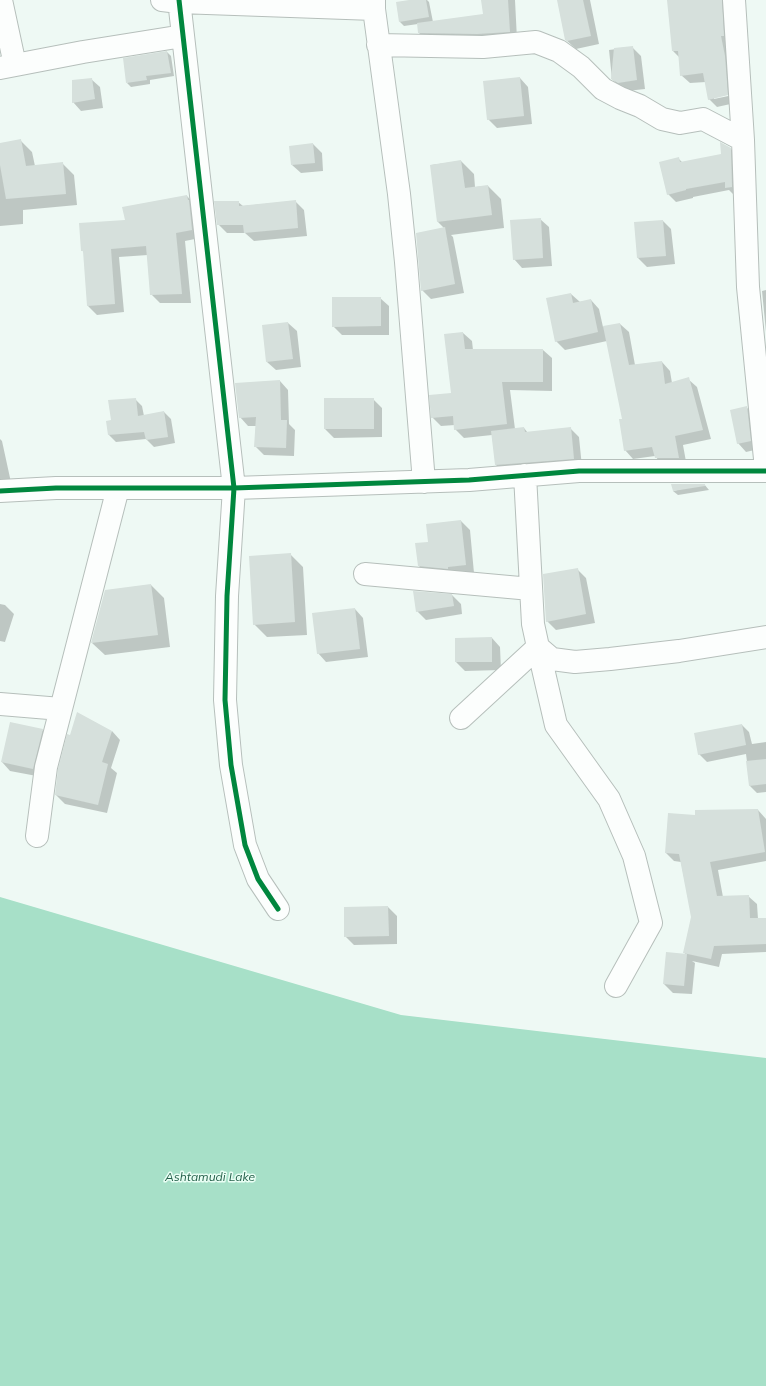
<!DOCTYPE html>
<html>
<head>
<meta charset="utf-8">
<style>
	body { margin:0 }
	canvas { display:block; background:#eef9f4 }
</style>
</head>
<body>
<canvas width="766" height="1386"></canvas>
<script>
const ctx = document.querySelector('canvas').getContext('2d');
ctx.lineJoin = 'round';
function fillPath(path, color) {
  ctx.fillStyle = color;
  ctx.fill(path, 'evenodd');
}
function poly(rows) {
  const path = new Path2D();
  for (const r of rows) {
    path.moveTo(r[0], r[1]);
    for (let i = 2; i < r.length; i += 2) path.lineTo(r[i], r[i + 1]);
  }
  return path;
}
function strokePath(path, color, width, dash) {
  ctx.strokeStyle = color;
  ctx.lineWidth = width;
  ctx.lineCap = dash ? 'butt' : 'round';
  ctx.setLineDash(dash || []);
  ctx.stroke(path);
}
function write(font, color, halo, rows, align = 'center') {
  ctx.font = font + ' Mulish,sans-serif';
  ctx.lineWidth = 3;
  ctx.setLineDash([]);
  ctx.textBaseline = 'middle';
  ctx.strokeStyle = halo;
  ctx.fillStyle = color;
  for (const [text, x, y, turn = 0] of rows) {
    ctx.save();
    ctx.translate(x, y);
    ctx.rotate((+turn || 0) * Math.PI / 180);
    ctx.textAlign = isNaN(turn) ? turn : align;
    if (halo) ctx.strokeText(text, 0, 0);
    ctx.fillText(text, 0, 0);
    ctx.restore();
  }
}
fillPath(poly([
	[0,897,401,1015,766,1058,766,1386,0,1386]
]), '#a7e0c8');
fillPath(poly([
	[414,0,427,0,429,2,433,22,484,15,482,0,515,0,517,39,427,41,419,33,418,24,404,26,400,22,397,3],
	[558,0,590,0,599,44,576,49,566,40],
	[686,0,733,0,735,103,717,107,709,99,706,82,690,83,681,75,680,58,673,51],
	[732,94,733,95,714,99,714,97],
	[632,47,641,56,645,89,627,91,621,88,612,79,609,50],
	[167,52,171,56,174,76,150,80,150,84,131,87,127,83],
	[520,78,528,87,532,124,497,128,488,119],
	[91,79,100,87,103,108,81,111,73,102],
	[21,141,32,152,35,166,62,163,74,175,77,205,23,210,23,224,0,226,0,144],
	[313,144,322,153,323,171,301,173,292,165],
	[730,148,738,156,739,194,734,195,729,190,693,197,693,198,676,202,668,194,678,158,683,163,722,155],
	[461,161,474,174,475,187,488,186,501,199,504,228,451,235,453,237,464,293,431,299,422,290,444,228,438,222,431,165],
	[187,196,195,205,200,238,185,241,191,303,160,303,151,294,148,255,119,257,124,312,97,315,88,306,84,253,82,250,126,221],
	[295,201,304,210,307,236,254,241,245,233,227,233,218,224,238,202,243,206],
	[540,219,549,227,552,266,522,268,514,259],
	[663,221,671,229,675,264,647,267,638,258,635,223],
	[766,290,766,332,762,291],
	[571,294,580,302,591,300,599,309,603,327,620,324,629,332,635,365,662,362,670,371,672,383,688,379,697,387,711,439,683,445,687,467,664,467,655,456,633,459,625,450,623,420,607,341,565,350,556,341],
	[380,298,389,306,389,335,342,335,333,326],
	[288,323,297,331,301,367,276,370,267,362],
	[463,333,472,341,473,350,543,350,552,358,552,391,510,390,515,429,524,428,528,433,570,428,579,437,582,467,505,474,496,465,492,435,464,438,455,429,455,425,441,426,432,417,452,394],
	[280,381,288,390,289,424,295,430,294,456,264,455,255,446,256,426,248,426,240,417],
	[135,399,142,406,144,416,164,412,171,419,175,443,154,447,146,439,116,442,109,435,108,422,112,421],
	[373,399,382,408,382,437,334,438,325,429],
	[747,408,756,416,759,449,746,452,738,443],
	[0,439,2,441,12,487,0,491],
	[704,484,709,490,678,495,673,491],
	[461,521,470,530,474,573,427,575,419,566,430,543],
	[290,554,303,567,307,635,267,637,254,624],
	[577,569,586,578,595,623,556,630,547,621],
	[151,585,164,598,170,647,105,655,92,643],
	[452,595,461,604,462,614,426,620,417,611],
	[0,604,5,605,14,614,5,642,0,641],
	[355,609,363,618,368,657,326,662,318,653],
	[492,638,500,647,501,670,465,671,456,662,456,639],
	[742,725,749,732,752,744,766,742,766,792,757,793,750,786,746,754,707,762,699,754],
	[42,730,51,739,42,777,10,771,2,762],
	[112,731,120,740,111,768,117,773,107,813,65,804,56,795],
	[758,810,766,819,766,861,718,870,723,897,748,896,757,904,758,919,766,919,766,952,722,954,719,967,692,961,695,963,692,994,673,993,664,984,686,955,684,952,692,917,681,862,674,861,666,853,696,816],
	[388,907,397,916,397,944,354,945,345,936,345,908]
]), '#0003');
fillPath(poly([
	[409,0,426,0,429,17,399,22,396,2],
	[481,0,508,0,510,32,477,34,418,33,417,23,483,14],
	[557,0,583,0,591,36,567,41,565,40],
	[667,0,722,0,724,36,721,36,725,56,728,95,708,100,703,73,680,76,678,51,672,51],
	[633,46,637,80,618,83,611,79,614,48],
	[167,51,171,73,146,76,147,80,126,83,123,58],
	[520,77,524,116,487,120,483,81],
	[92,78,95,99,72,103,72,80],
	[21,139,26,166,63,162,66,194,6,199,0,165,0,143],
	[720,142,731,148,732,187,725,188,725,182,686,189,686,190,667,195,659,162,679,157,680,162,721,154],
	[313,143,315,163,291,165,289,146],
	[461,160,465,188,488,185,492,215,437,222,430,165],
	[187,195,188,200,189,200,192,230,176,233,182,294,150,295,146,246,111,249,115,304,87,306,83,251,81,251,79,223,125,220,122,207],
	[296,200,298,228,244,233,243,225,217,225,214,201,239,201,239,206],
	[541,218,543,258,513,260,510,220],
	[663,220,666,256,637,258,634,222],
	[445,227,455,284,421,291,416,233],
	[571,293,573,303,591,299,598,332,555,342,546,298],
	[332,297,381,297,381,326,332,327],
	[288,322,293,359,266,362,262,325],
	[620,323,629,365,662,361,665,384,689,377,703,430,675,436,679,458,655,458,652,447,624,451,619,419,622,419,603,326],
	[463,332,465,349,543,349,543,382,502,382,507,424,454,430,453,416,431,418,429,395,451,393,444,334],
	[280,380,281,420,287,420,286,448,254,447,256,417,239,418,235,383],
	[136,398,138,416,164,411,168,437,146,440,144,432,108,435,106,421,111,420,108,400],
	[324,398,374,398,374,429,324,429],
	[747,406,751,441,737,444,730,410],
	[524,427,525,432,571,427,574,459,495,465,491,431],
	[671,484,705,484,705,486,673,491],
	[461,520,466,565,448,567,448,569,418,566,415,543,428,542,426,524],
	[291,553,295,622,253,625,249,556],
	[578,568,586,614,546,622,543,574],
	[151,584,158,635,91,643,105,590],
	[413,591,452,594,454,606,416,612],
	[355,608,360,649,317,654,312,613],
	[492,637,492,662,455,662,455,638],
	[77,712,112,731,102,762,108,764,98,805,55,795,58,769,67,734,70,735],
	[10,722,43,729,33,769,1,762],
	[742,724,746,745,698,755,694,733],
	[766,759,766,784,749,786,746,761],
	[758,809,765,852,710,862,717,896,749,895,750,918,766,918,766,944,714,946,711,959,683,953,691,917,679,854,665,853,668,813,695,815,695,810],
	[388,906,389,936,344,937,344,907],
	[666,952,687,954,684,986,663,984]
]), '#d6e0dc');
const minor = poly([
	[1,0,15,65],
	[162,0,179,2,374,9],
	[179,0,234,488,227,596,225,700,231,765,245,845,258,879,278,909],
	[374,0,374,9,399,194,406,262,424,482],
	[734,0,743,140,748,287,766,469],
	[378,45,483,47,536,42,559,51,581,67,603,89,620,98,640,106,662,119,680,123,703,119,743,140],
	[0,68,83,52,183,36],
	[525,475,533,624,538,647,552,659,575,662,610,659,679,651,766,637],
	[0,491,56,488,234,488,469,480,579,471,766,471],
	[365,574,531,589],
	[0,704,61,709],
	[461,718,538,647,556,725,609,799,634,856,651,923,616,986],
	[37,836,46,767,118,488]
]);
strokePath(minor, '#b6bfbb', 24);
strokePath(minor, '#fcfefd', 22);
strokePath(poly([
	[179,0,234,488,227,596,225,700,231,765,245,845,258,879,278,909],
	[0,491,56,488,234,488,469,480,579,471,766,471]
]), '#00873e', 5);
write('italic 12px', '#24604a', '#e9fef4', [
	["Ashtamudi Lake",210,1177]
]);
</script>
</body>
</html>
